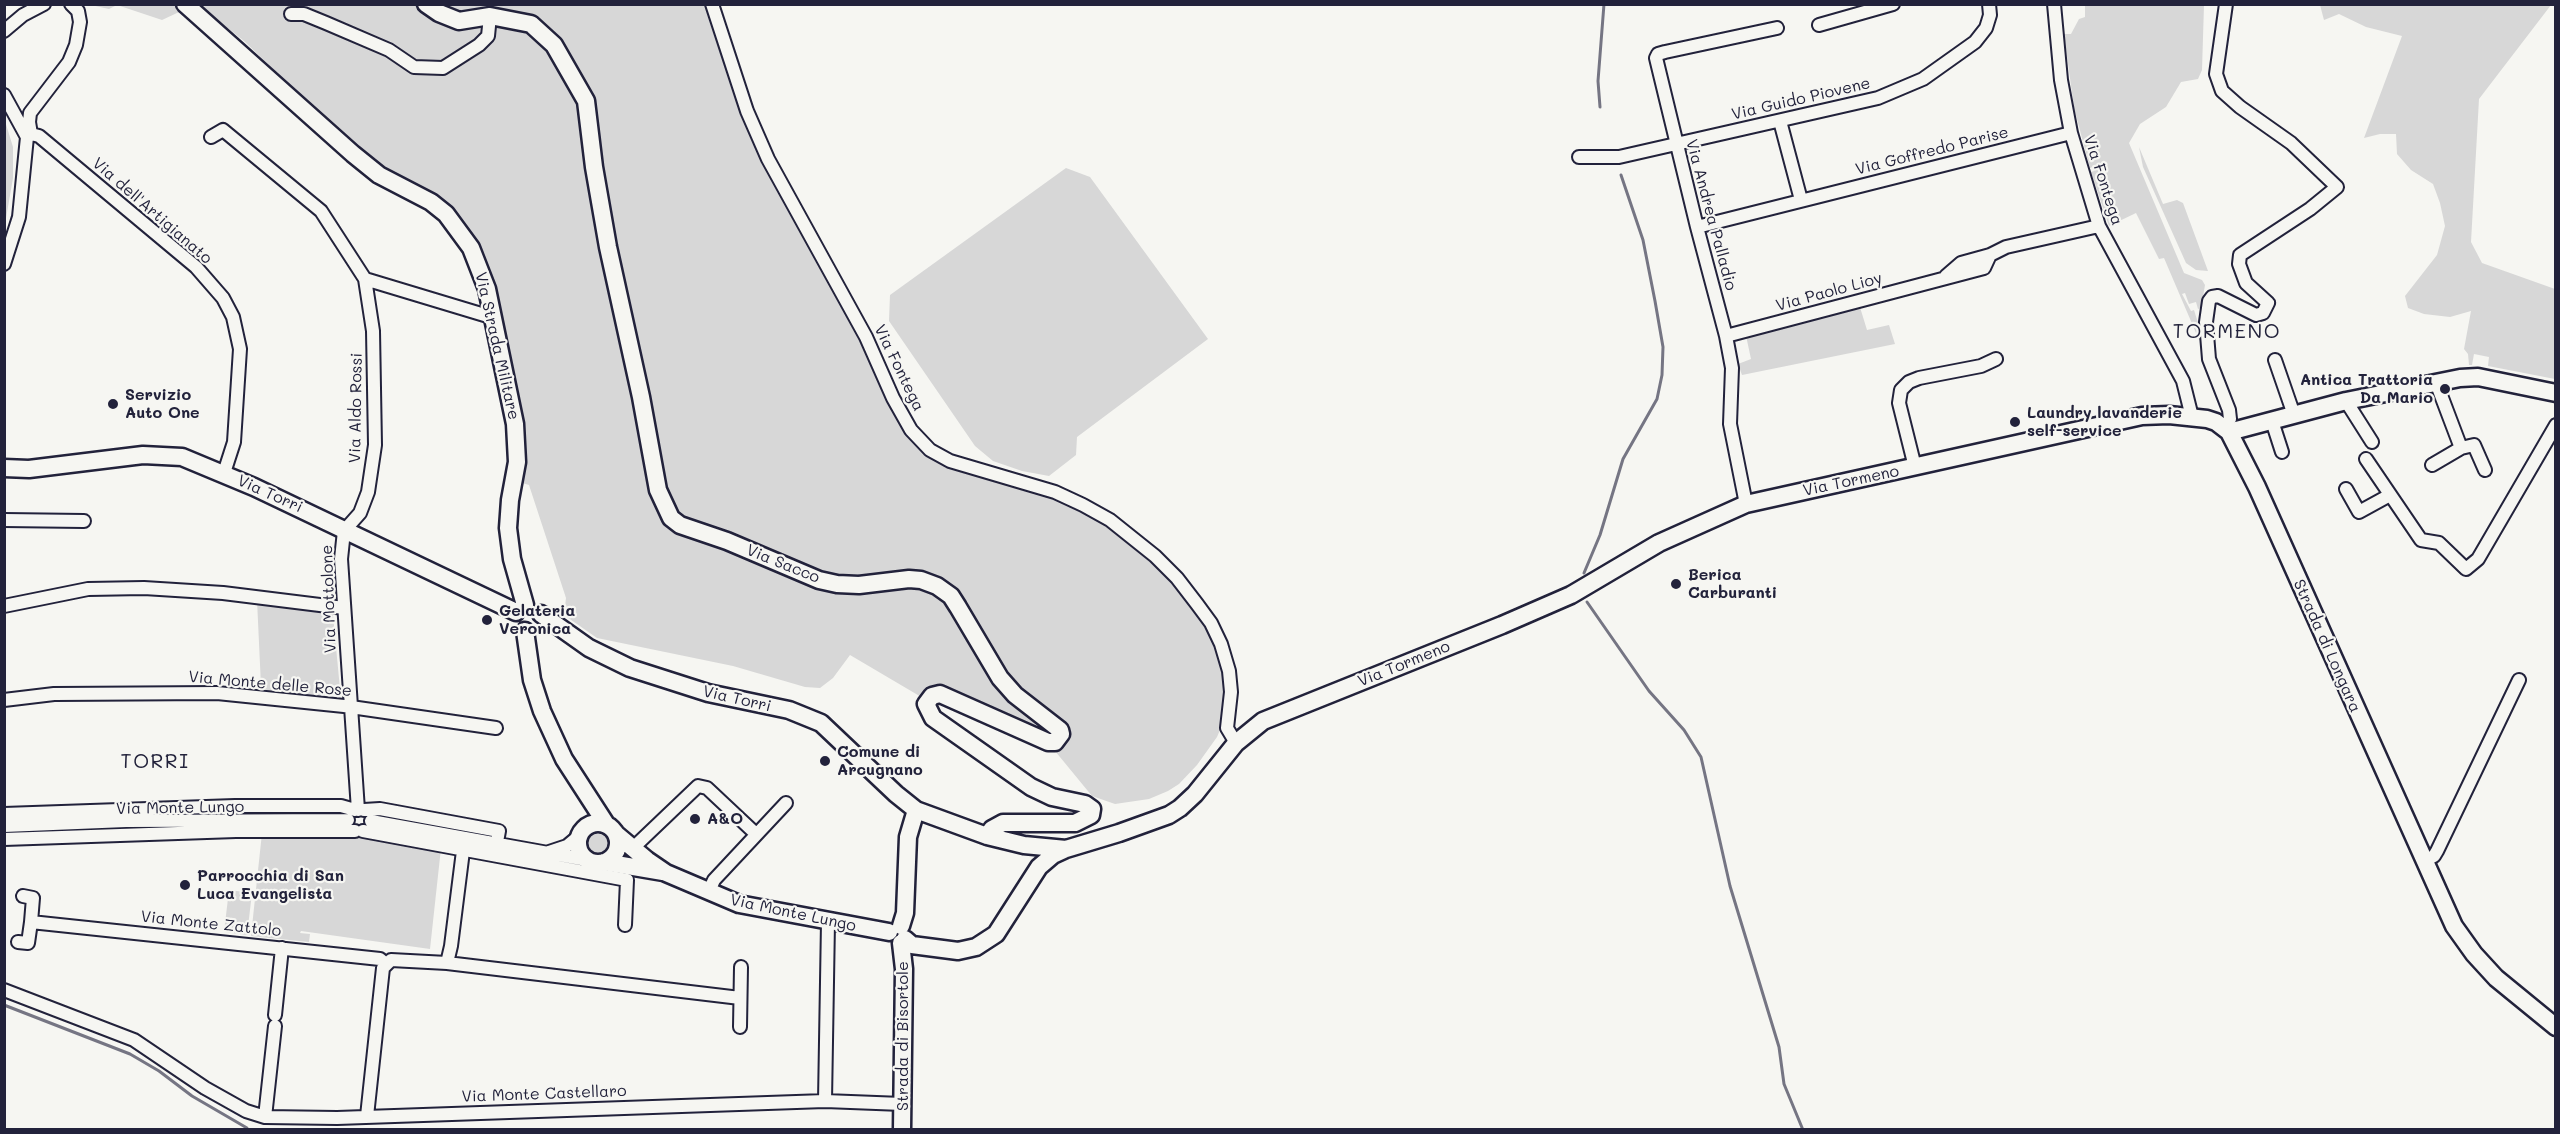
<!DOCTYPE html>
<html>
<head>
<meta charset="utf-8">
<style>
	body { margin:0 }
	#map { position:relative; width:2560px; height:1134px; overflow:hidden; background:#f6f6f2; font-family:Mali,sans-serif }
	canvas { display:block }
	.frame { position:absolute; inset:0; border:6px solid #22223b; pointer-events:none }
</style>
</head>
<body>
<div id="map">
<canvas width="2560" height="1134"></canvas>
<div class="frame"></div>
</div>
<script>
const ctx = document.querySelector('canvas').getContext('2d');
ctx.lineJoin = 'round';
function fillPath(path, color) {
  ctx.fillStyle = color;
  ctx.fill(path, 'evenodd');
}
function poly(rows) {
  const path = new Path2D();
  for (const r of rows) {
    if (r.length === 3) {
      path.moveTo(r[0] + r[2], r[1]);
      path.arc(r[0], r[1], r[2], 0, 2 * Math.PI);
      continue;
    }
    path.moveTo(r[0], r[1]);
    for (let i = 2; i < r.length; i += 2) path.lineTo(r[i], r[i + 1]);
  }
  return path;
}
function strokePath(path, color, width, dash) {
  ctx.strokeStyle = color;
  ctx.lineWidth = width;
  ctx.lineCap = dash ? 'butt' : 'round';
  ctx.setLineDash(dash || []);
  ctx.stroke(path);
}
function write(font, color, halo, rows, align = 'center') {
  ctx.font = font + ' Mali,sans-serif';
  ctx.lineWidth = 4.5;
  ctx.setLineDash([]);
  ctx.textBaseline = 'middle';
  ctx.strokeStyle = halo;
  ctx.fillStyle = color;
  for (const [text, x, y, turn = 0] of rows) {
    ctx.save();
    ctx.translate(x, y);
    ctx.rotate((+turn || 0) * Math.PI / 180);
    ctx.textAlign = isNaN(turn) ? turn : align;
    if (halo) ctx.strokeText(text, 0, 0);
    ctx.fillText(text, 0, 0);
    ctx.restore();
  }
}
fillPath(poly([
	[91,5,712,5,747,111,893,398,930,450,1014,479,1110,520,1197,604,1229,671,1226,716,1217,737,1197,765,1179,784,1168,791,1149,799,1115,804,1092,796,1055,751,1055,742,940,694,928,701,850,655,833,678,820,688,805,687,733,666,597,638,564,615,566,598,529,485,519,482,497,295,484,253,444,203,356,149,244,41,215,18,192,9,177,13,162,20,117,5,109,9],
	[2085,5,2204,5,2202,70,2198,79,2181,82,2166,107,2140,124,2129,143,2184,273,2202,280,2205,285,2201,308,2198,309,2196,302,2189,304,2185,293,2182,294,2191,311,2194,310,2199,326,2203,325,2203,338,2199,340,2164,258,2159,259,2136,213,2109,226,2091,172,2094,171,2093,167,2090,168,2074,108,2064,34,2071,34,2079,19,2085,17],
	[2320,5,2551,5,2479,99,2471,242,2482,263,2555,289,2555,379,2488,366,2489,357,2474,354,2472,365,2469,365,2468,354,2464,349,2471,311,2450,317,2424,314,2408,308,2405,296,2437,255,2445,226,2440,203,2433,184,2411,170,2397,154,2396,134,2380,134,2364,138,2402,36,2366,27,2339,14,2324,20],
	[5,121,13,147,13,178,5,224],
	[2139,147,2163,204,2177,200,2183,203,2208,271,2196,270,2186,263,2143,167],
	[1066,168,1090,177,1208,339,1077,437,1076,455,1049,476,1022,471,993,461,975,446,889,321,890,295],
	[1859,304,1867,330,1889,325,1895,344,1742,375,1738,364,1751,359,1745,331],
	[257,600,330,612,333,615,340,689,337,694,316,696,270,692,261,686],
	[598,843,13],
	[262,833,358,834,441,848,430,949,301,931,300,933,310,934,309,942,251,936],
	[229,890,252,893,247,935,224,932]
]), '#d7d7d7');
strokePath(poly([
	[1600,107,1598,81,1604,4],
	[1584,573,1600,535,1623,459,1657,399,1662,375,1663,347,1655,301,1643,240,1621,175],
	[1587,602,1649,691,1684,730,1701,757,1730,886,1779,1047,1784,1084,1803,1130],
	[4,1005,130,1054,159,1071,192,1096,247,1128]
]), '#757583', 3);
const street = poly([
	[712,4,747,111,768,159,866,337,893,398,911,430,930,450,950,461,1055,492,1083,505,1110,520,1155,556,1177,578,1197,604,1211,623,1221,644,1229,671,1231,692,1227,728,1236,743],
	[2054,4,2061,80,2071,133,2099,226,2183,381,2192,417],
	[291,14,304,14,326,23,389,50,414,67,443,68,479,45,488,36,490,16],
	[1819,25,1893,4],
	[4,31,23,15,44,4],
	[4,95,27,137],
	[1780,121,1801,200],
	[31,134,29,122,30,113,69,62,76,45,80,22,78,11,71,4],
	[27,137,31,134,39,136,196,267,223,298,233,317,240,349,234,442,224,473],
	[211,137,223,130,321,211,365,279,491,317],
	[1579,157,1619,157,1878,98,1923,79,1975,42,1986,28,1990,15,1989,4],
	[1697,227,2071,133],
	[4,264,19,217,27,137],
	[1946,276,1961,263,1990,255,2006,247,2099,226],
	[1726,336,1984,268,1990,255],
	[2275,360,2294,415],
	[2436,382,2461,448],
	[2346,401,2372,442],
	[2272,421,2282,452],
	[2224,428,2230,419,2229,410,2209,359,2206,322,2209,301,2212,297,2218,296,2256,315,2263,313,2268,303,2246,283,2239,264,2240,255,2310,209,2337,187,2291,143,2240,107,2222,91,2216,74,2226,4],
	[2366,459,2421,540,2439,543,2466,569,2478,559,2556,425],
	[2432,465,2461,448,2474,445,2485,470],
	[1915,467,1899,403,1901,390,1909,382,1919,378,1981,366,1996,359],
	[2346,489,2359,512,2390,495],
	[1746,504,1730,424,1732,368,1726,336,1697,227,1656,58,1658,54,1665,52,1777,28],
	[4,520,84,521],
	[4,606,88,589,144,588,223,593,344,608],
	[4,700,54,694,217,693,344,706,496,728],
	[358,810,341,559,344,531,360,513,368,492,375,445,373,331,365,279],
	[364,810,380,809,499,831,497,842],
	[4,814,235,806,341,806,355,810],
	[371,821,587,860],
	[4,826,126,821,348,820],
	[363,831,627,880,625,925],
	[4,839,236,831,355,831],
	[633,848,698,786,707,788,756,834],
	[549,852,567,846,579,836],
	[2424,861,2434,856,2437,851,2519,680],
	[709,891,714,880,786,803],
	[23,896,33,898,31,922],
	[18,942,28,943,31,922,380,959,386,964],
	[447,963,451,946,464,843],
	[4,990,134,1040,205,1088,246,1111,265,1117,337,1118,825,1101,902,1104],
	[275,1015,282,948],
	[740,1027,741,967],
	[825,1101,828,922],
	[367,1116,383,968,391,960,447,963,740,998],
	[265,1117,275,1026]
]);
const secondary = poly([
	[185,4,353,154,379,175,431,202,446,214,471,248,487,289,515,424,517,462,510,500,508,528,512,559,525,605],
	[426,4,439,13,459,21,490,16,531,24,554,45,586,101,594,167,608,247,641,397,658,490,671,518,680,525,727,541,819,580,837,584,859,585,909,579,921,580,937,586,951,596,958,607,1000,678,1015,695,1060,730,1061,734,1055,742,1048,742,940,694,932,696,926,704,933,718,1031,787,1052,797,1085,804,1092,809,1091,815,1075,823,1003,823,992,829,987,836],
	[2229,432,2346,401,2460,378,2478,377,2556,393],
	[4,468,29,469,143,455,182,457,254,487,516,612],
	[541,614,589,648,630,668,708,693,789,710,821,723,896,794,916,810,987,836,1024,845,1066,849,1119,833,1169,815,1180,808,1195,794,1236,743,1263,721,1502,625,1571,595,1659,543,1746,504,2142,416,2169,415,2207,419,2216,422,2229,432,2257,487,2454,926,2474,954,2496,978,2556,1027],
	[525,631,532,680,542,711,564,759,606,824],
	[598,843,20],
	[616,834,647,860,666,873,739,904,889,932],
	[604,862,663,872],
	[901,926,905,913,908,837,916,810],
	[905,939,912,945,958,951,976,947,996,934,1039,867,1053,855,1066,849],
	[901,943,904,969,902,1130]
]);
strokePath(street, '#22223b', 16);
strokePath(secondary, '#22223b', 21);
strokePath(street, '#f6f6f2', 12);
strokePath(secondary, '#f6f6f2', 16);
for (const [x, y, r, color] of [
	[2445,389,6,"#22223b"],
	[113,404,6,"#22223b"],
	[2015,422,6,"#22223b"],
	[1676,584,6,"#22223b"],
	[487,620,6,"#22223b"],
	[825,761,6,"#22223b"],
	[695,819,6,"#22223b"],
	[185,885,6,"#22223b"]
]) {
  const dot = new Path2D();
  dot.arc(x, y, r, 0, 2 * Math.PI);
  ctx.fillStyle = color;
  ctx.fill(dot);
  strokePath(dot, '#f6f6f2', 2);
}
write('16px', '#22223b', '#f6f6f2', [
	["Via Guido Piovene",1801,99,-13],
	["Via Goffredo Parise",1932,151,-14],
	["Via Fontega",2103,180,72],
	["Via dell'Artigianato",152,211,41],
	["Via Andrea Palladio",1711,215,75],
	["Via Paolo Lioy",1829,292,-15],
	["Via Strada Militare",497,346,77],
	["Via Fontega",899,368,64],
	["Via Aldo Rossi",356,408,-89],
	["Via Tormeno",1851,481,-12],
	["Via Torri",270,494,24],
	["Via Sacco",783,564,22],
	["Via Mottolone",329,599,-92],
	["Strada di Longara",2327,646,66],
	["Via Tormeno",1404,664,-22],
	["Via Monte delle Rose",270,684,5],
	["Via Torri",737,699,13],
	["Via Monte Lungo",180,808,-1],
	["Via Monte Lungo",793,913,12],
	["Via Monte Zattolo",211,924,6],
	["Strada di Bisortole",903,1036,-90],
	["Via Monte Castellaro",544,1094,-2]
]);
write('bold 16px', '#22223b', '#f6f6f2', [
	["Antica Trattoria",2433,380,"right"],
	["Da Mario",2433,398,"right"],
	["Servizio",125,395],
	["Auto One",125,413],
	["Laundry lavanderie",2027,413],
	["self-service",2027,431],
	["Berica",1688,575],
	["Carburanti",1688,593],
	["Gelateria",499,611],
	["Veronica",499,629],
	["Comune di",837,752],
	["Arcugnano",837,770],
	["A&O",707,819],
	["Parrocchia di San",197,876],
	["Luca Evangelista",197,894]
], 'left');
ctx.letterSpacing = '1.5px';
write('20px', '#22223b', '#f6f6f2', [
	["TORMENO",2227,332],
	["TORRI",155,762]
]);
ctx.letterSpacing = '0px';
</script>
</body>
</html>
